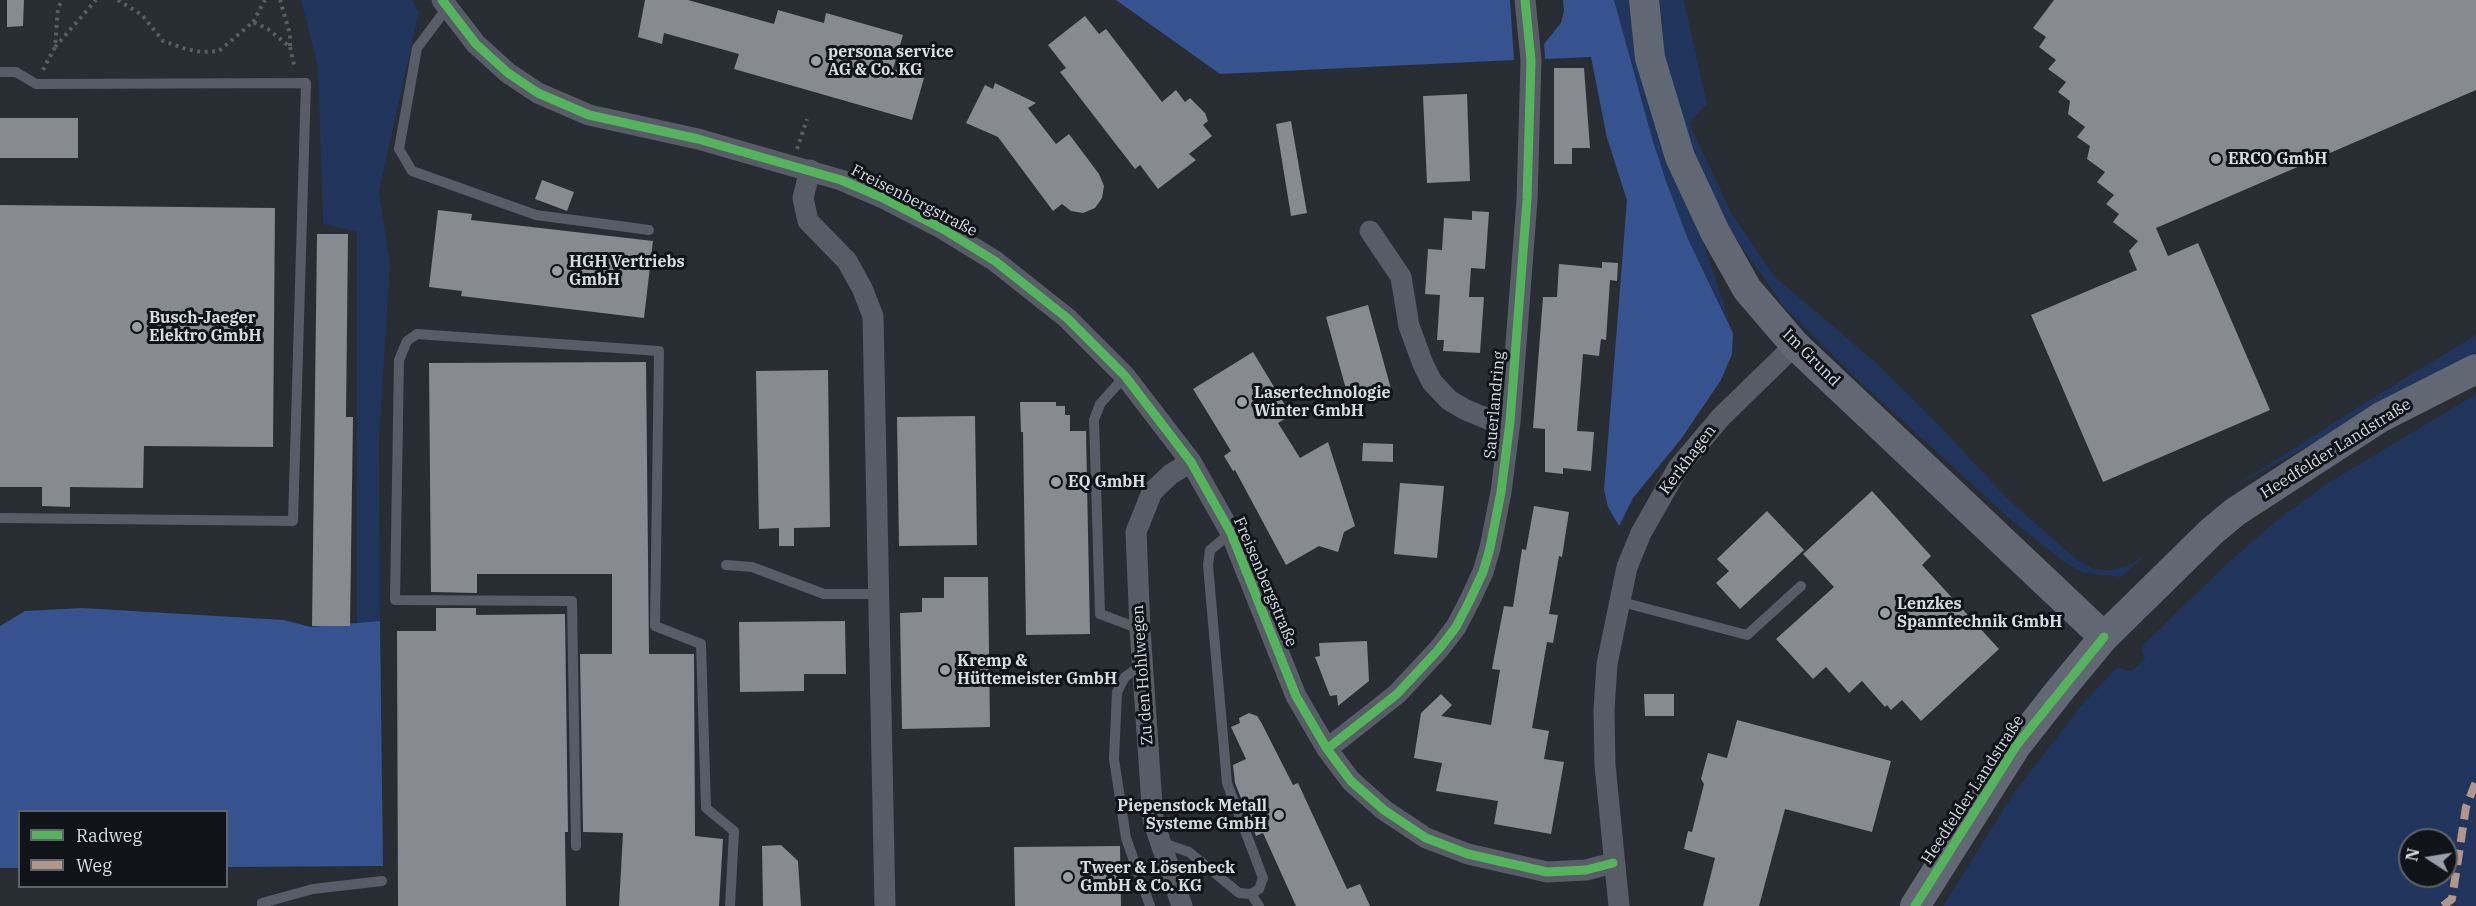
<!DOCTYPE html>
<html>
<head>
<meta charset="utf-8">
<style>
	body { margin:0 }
	#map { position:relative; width:2476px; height:906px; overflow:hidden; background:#282c33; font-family:"IBM Plex Serif",serif }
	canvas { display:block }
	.legend { position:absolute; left:18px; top:810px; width:210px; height:78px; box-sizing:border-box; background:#101318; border:2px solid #60636a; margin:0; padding:8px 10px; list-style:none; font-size:18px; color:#d7dbe4 }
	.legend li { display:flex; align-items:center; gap:12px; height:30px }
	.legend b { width:30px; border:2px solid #60636a }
	.north { position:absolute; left:2398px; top:828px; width:60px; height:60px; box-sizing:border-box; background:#101318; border:2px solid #60636a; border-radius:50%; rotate:282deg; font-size:16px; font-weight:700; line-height:24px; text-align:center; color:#d7dbe4 }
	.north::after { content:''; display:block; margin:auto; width:21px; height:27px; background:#9a9ea6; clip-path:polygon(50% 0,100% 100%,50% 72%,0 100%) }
</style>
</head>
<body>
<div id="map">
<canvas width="2476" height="906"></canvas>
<ul class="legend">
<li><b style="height:8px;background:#56b35d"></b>Radweg</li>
<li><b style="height:8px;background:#b2968c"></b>Weg</li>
</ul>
<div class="north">N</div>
</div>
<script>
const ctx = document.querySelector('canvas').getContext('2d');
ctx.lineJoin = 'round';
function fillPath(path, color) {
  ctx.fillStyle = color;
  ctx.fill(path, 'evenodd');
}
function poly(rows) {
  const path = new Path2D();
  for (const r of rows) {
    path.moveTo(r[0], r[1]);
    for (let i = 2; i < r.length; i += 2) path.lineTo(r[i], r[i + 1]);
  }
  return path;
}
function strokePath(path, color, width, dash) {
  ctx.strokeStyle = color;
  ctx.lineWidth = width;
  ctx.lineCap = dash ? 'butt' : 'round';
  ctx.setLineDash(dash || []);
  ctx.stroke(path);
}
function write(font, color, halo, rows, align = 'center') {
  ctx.font = font + ' "IBM Plex Serif",serif';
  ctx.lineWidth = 6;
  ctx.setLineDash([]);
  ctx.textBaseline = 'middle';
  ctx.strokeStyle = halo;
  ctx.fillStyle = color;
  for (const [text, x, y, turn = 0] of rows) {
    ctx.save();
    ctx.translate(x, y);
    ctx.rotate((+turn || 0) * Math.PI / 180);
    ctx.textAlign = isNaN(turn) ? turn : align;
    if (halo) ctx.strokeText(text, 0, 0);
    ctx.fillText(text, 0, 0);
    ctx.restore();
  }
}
fillPath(poly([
	[301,0,412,0,419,12,379,192,390,265,379,441,380,621,357,623,357,232,323,224,318,67],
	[1614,0,1631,0,1700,232,1731,326,1688,239,1666,181,1652,138],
	[1655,0,1684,0,1707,104,1689,123,1732,214,1774,276,1874,361,1933,419,2008,499,2076,559,2094,569,2109,571,2132,564,2151,550,2121,577,2084,573,2064,562,2010,519,1858,380,1785,308,1725,223,1701,176,1671,97],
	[2476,335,2476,352,2227,491,2379,394],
	[2476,394,2476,906,1943,906,2014,793,2084,702,2117,668,2132,671,2145,658,2142,652,2143,645,2233,558,2276,521,2328,483],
	[2410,840,2446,840,2446,876,2410,876]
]), '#20345c');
fillPath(poly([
	[1116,0,1510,0,1514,60,1220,74],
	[1563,0,1614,0,1652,138,1666,181,1688,239,1733,333,1732,354,1721,380,1681,439,1633,498,1619,526,1608,507,1604,490,1627,200,1607,138,1591,57,1545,59,1544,44,1561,23,1564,11],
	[82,608,284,620,311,627,380,621,383,866,227,867,226,812,20,812,19,868,0,868,0,626,25,611]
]), '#36538f');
fillPath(poly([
	[7,0,24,0,23,26,7,27],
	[645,0,688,0,774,24,778,10,824,23,826,13,903,35,893,69,924,78,912,120,734,69,739,54,664,33,662,44,638,37],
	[2054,0,2476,0,2476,90,2156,228,2168,256,2198,243,2270,410,2103,482,2031,315,2137,270,2129,251,2138,241,2113,222,2119,214,2106,204,2114,195,2097,182,2105,172,2087,159,2090,146,2077,137,2085,127,2068,114,2070,101,2058,92,2066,82,2048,69,2056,60,2039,47,2046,37,2033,28],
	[1085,16,1099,34,1106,29,1162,102,1176,90,1185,102,1190,98,1205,113,1208,121,1203,125,1212,136,1189,154,1196,160,1158,189,1140,165,1135,169,1060,72,1066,68,1048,45],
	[1554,68,1584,68,1590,148,1572,148,1572,164,1554,164],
	[995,83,1036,103,1028,108,1056,144,1069,134,1099,174,1104,186,1102,198,1095,208,1083,213,1071,211,1062,204,1053,211,998,137,966,123,985,85,993,89],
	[1467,94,1470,181,1427,183,1423,96],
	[0,118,78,118,78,158,0,158],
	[1291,121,1307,213,1291,216,1276,124],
	[542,180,574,192,567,211,535,199],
	[0,205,275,208,273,447,144,446,143,488,70,487,70,507,42,506,42,487,0,487],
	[438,210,472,214,471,220,653,241,644,318,461,296,462,291,429,287],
	[1472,211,1489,212,1485,269,1471,268,1469,297,1484,297,1480,353,1443,351,1444,340,1437,340,1440,295,1425,294,1428,249,1442,250,1444,218,1472,220],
	[317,234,348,234,346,417,353,417,350,626,312,626],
	[1602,262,1618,263,1617,281,1610,280,1606,340,1601,339,1599,356,1583,354,1577,431,1594,432,1591,471,1563,468,1563,474,1545,472,1545,429,1533,428,1543,297,1557,297,1559,264,1602,268],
	[1368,305,1391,389,1349,400,1326,317],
	[1253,352,1291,415,1278,423,1300,458,1328,442,1355,526,1344,532,1338,552,1319,546,1286,565,1235,470,1233,471,1224,456,1231,451,1193,389],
	[646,362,649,654,694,654,695,836,723,839,719,906,619,906,623,833,583,832,580,654,612,654,612,574,477,574,477,593,431,592,429,363],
	[828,370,830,527,794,528,794,546,779,546,779,528,759,529,756,371],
	[1020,402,1056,402,1056,406,1065,406,1065,415,1070,415,1070,431,1086,431,1090,634,1026,635,1023,432,1021,432],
	[975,416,977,545,899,546,897,417],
	[1363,443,1393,444,1393,462,1362,461],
	[1400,483,1444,486,1437,558,1394,554],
	[1872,491,1931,556,1922,565,1999,649,1921,721,1902,700,1891,710,1887,705,1885,707,1862,681,1849,693,1826,667,1813,679,1776,639,1834,587,1803,554],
	[1534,506,1569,512,1562,557,1559,556,1549,614,1558,615,1553,643,1547,642,1532,728,1549,731,1544,759,1564,762,1551,834,1494,824,1498,801,1436,791,1442,763,1414,758,1421,713,1441,694,1452,705,1441,716,1491,725,1500,670,1492,669,1495,652,1504,606,1513,607,1522,549,1526,550],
	[1767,511,1804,550,1740,609,1716,583,1729,571,1717,559],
	[944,577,988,577,990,727,902,729,900,613,922,612,922,598,944,598],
	[436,608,476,608,476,615,565,614,568,832,565,832,566,906,398,906,397,631,436,631],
	[845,621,846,674,804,674,804,691,740,692,739,622],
	[1367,641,1369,681,1338,706,1337,695,1330,696,1315,657,1320,656,1319,643],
	[1644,694,1674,694,1674,716,1645,716],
	[1249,713,1257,716,1261,722,1293,785,1298,783,1347,889,1360,884,1370,906,1296,906,1263,833,1256,836,1235,783,1233,765,1246,759,1231,727,1240,723,1239,718],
	[1737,720,1891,761,1872,832,1785,809,1759,906,1703,906,1715,858,1684,849,1688,831,1692,832,1704,784,1701,779,1708,753,1727,758],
	[781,845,798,861,801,906,763,906,762,846],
	[1120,846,1121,906,1015,906,1014,847]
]), '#878a90');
strokePath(poly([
	[118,0,142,15,163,41,186,49,201,52,219,51,253,22,268,29,290,47,290,34,280,0],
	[253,22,265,0],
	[55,47,96,0],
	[290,47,295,69],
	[43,70,55,47,58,8,62,0],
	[797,149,807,119]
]), '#585c64', 4, [3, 4.5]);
strokePath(poly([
	[447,8,417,48,399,149,412,171,536,215,649,230],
	[0,72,16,72,36,84,306,83,293,521,0,518],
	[1125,376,1100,404,1094,420,1100,614,1140,629],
	[726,565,752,567,824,594,878,594],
	[1618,601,1747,635,1801,586],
	[1142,665,1125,677,1117,692,1114,759,1126,838,1150,906],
	[1160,842,1189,852,1239,893,1251,894,1259,889,1263,878,1227,783,1208,565,1210,550,1231,533],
	[576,846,572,601,395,600,399,360,407,341,417,334,659,351,655,626,701,644,706,808,734,831,730,906],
	[1251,894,1259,906],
	[262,906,262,903,313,889,382,881]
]), '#575c66', 10);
strokePath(poly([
	[442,0,476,44,508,73,538,93,589,115,698,139,841,180,881,197,943,229,995,261,1067,318,1125,376,1191,462,1231,533,1296,696,1327,749,1351,781,1384,810,1426,838,1468,854,1547,872,1586,870,1613,863],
	[810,170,803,198,808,221,847,261,862,288,873,316,885,906],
	[1370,231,1401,277,1409,326,1423,364,1432,382,1449,400,1464,409,1488,419,1510,422],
	[1327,749,1397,694,1439,649,1456,627,1470,600,1483,572,1490,548,1501,492,1510,422,1527,200,1531,60,1525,0],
	[1182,906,1153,820,1140,629,1136,532,1152,492,1171,474,1191,462],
	[1619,906,1605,765,1604,710,1607,664,1627,567,1641,533,1678,468,1721,417,1795,345]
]), '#575c66', 21);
strokePath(poly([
	[1644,0,1650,58,1680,157,1715,232,1747,289,1795,345,2104,637],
	[1915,906,2016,746,2060,690,2104,637,2211,532,2235,512,2381,417,2476,369]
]), '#616873', 30);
strokePath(poly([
	[2443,906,2452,899,2466,807,2476,782]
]), '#b2968c', 8, [15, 8]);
strokePath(poly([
	[442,0,476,44,508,73,538,93,589,115,698,139,841,180,881,197,943,229,995,261,1067,318,1125,376,1191,462,1231,533,1296,696,1327,749,1351,781,1384,810,1426,838,1468,854,1547,872,1586,870,1613,863],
	[1327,749,1397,694,1439,649,1456,627,1470,600,1483,572,1490,548,1501,492,1510,422,1527,200,1531,60,1525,0],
	[1915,906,2016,746,2104,637]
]), '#56b35d', 9);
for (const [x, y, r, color] of [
	[816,61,6,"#9a9ea6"],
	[2216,159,6,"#9a9ea6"],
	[557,271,6,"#9a9ea6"],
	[137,327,6,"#9a9ea6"],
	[1242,402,6,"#9a9ea6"],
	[1056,482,6,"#9a9ea6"],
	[1885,613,6,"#9a9ea6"],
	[945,670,6,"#9a9ea6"],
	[1279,815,6,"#9a9ea6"],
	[1068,877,6,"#9a9ea6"]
]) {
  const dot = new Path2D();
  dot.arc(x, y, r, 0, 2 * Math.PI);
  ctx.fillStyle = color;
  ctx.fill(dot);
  strokePath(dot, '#101318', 2);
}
write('bold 16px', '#d7dbe4', '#101318', [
	["persona service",828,52],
	["AG & Co. KG",828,70],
	["ERCO GmbH",2228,159],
	["HGH Vertriebs",569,262],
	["GmbH",569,280],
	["Busch-Jaeger",149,318],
	["Elektro GmbH",149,336],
	["Lasertechnologie",1254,393],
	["Winter GmbH",1254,411],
	["EQ GmbH",1068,482],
	["Lenzkes",1897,604],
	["Spanntechnik GmbH",1897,622],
	["Kremp &",957,661],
	["Hüttemeister GmbH",957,679],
	["Piepenstock Metall",1267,806,"right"],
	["Systeme GmbH",1267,824,"right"],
	["Tweer & Lösenbeck",1080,868],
	["GmbH & Co. KG",1080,886]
], 'left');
write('16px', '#d7dbe4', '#101318', [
	["Freisenbergstraße",914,201,27],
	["Im Grund",1811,358,45],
	["Sauerlandring",1495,405,-85],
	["Heedfelder Landstraße",2336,449,-32],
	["Kerkhagen",1688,460,-53],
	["Freisenbergstraße",1265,582,67],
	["Zu den Hohlwegen",1143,675,-94],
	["Heedfelder Landstraße",1973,790,-57]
]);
</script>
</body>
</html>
